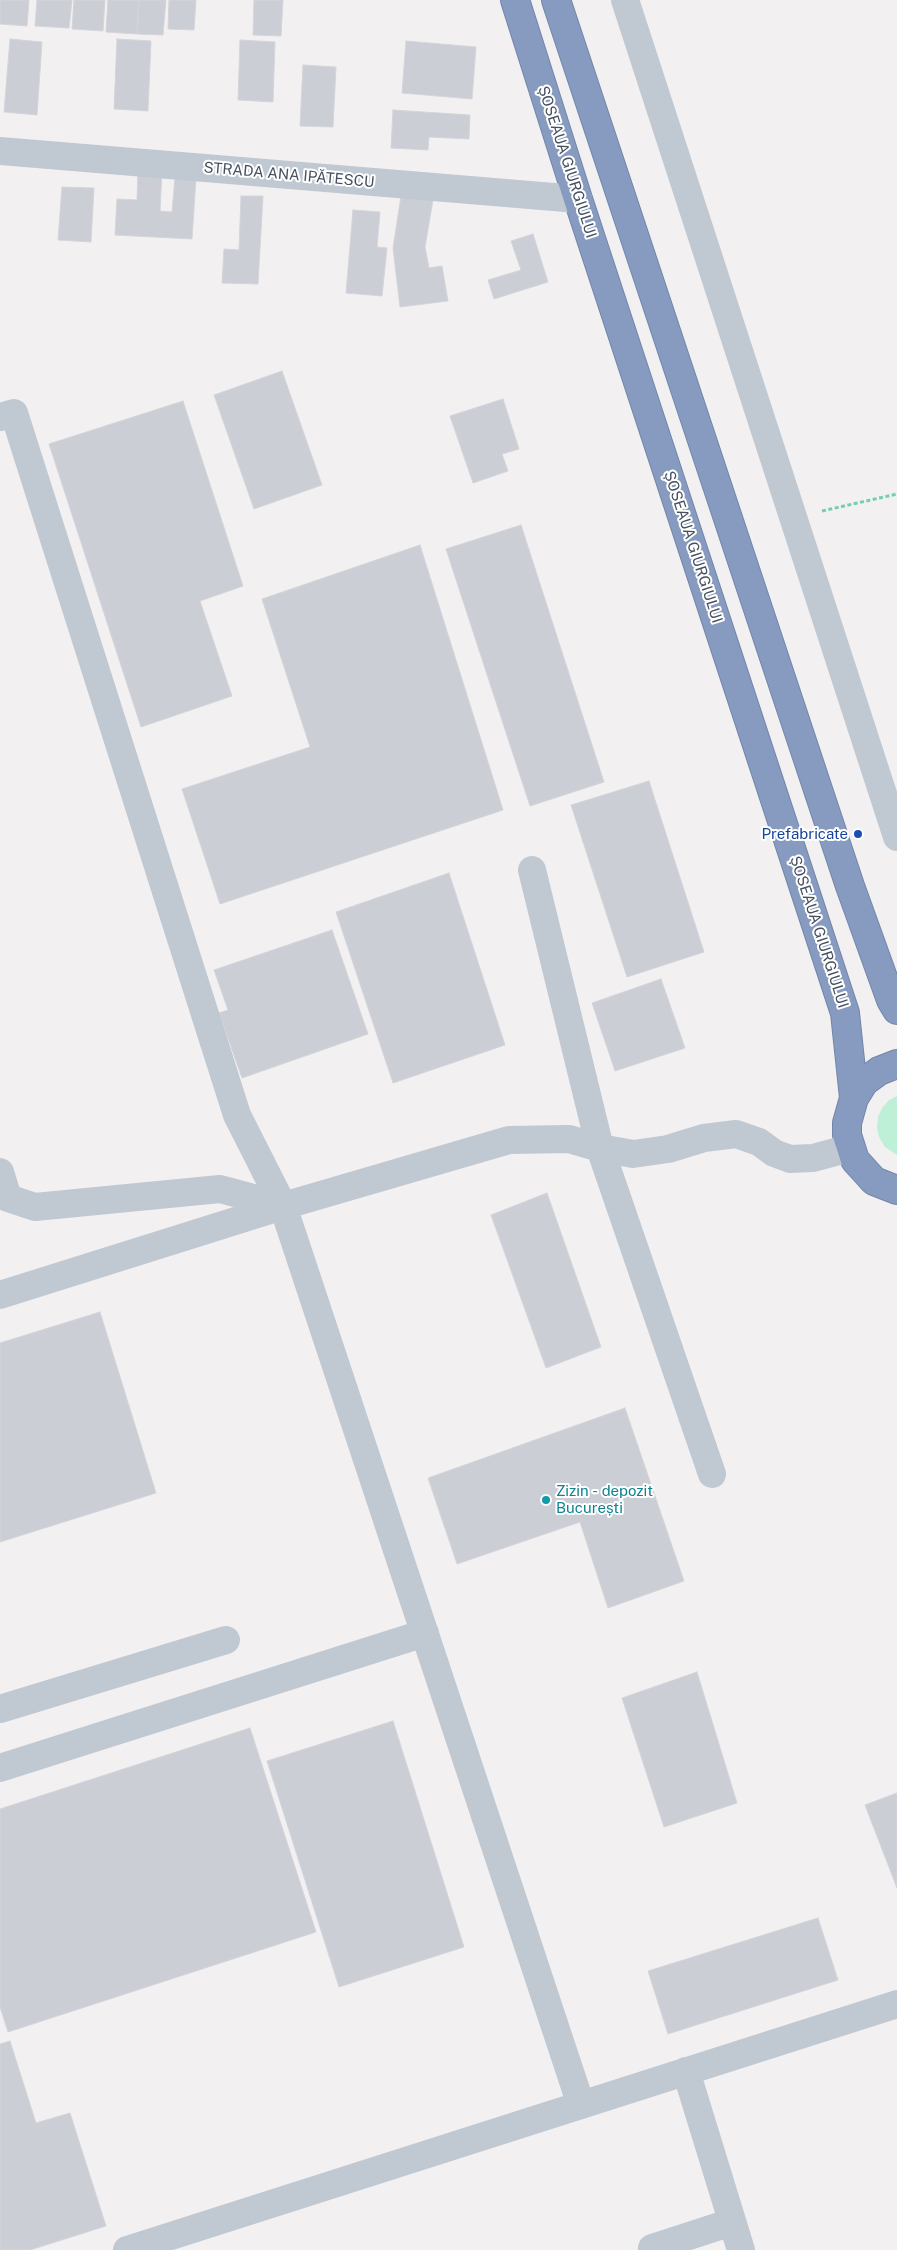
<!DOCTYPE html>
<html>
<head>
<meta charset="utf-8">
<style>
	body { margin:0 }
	canvas { display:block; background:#f2f0f0 }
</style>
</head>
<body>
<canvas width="897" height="2250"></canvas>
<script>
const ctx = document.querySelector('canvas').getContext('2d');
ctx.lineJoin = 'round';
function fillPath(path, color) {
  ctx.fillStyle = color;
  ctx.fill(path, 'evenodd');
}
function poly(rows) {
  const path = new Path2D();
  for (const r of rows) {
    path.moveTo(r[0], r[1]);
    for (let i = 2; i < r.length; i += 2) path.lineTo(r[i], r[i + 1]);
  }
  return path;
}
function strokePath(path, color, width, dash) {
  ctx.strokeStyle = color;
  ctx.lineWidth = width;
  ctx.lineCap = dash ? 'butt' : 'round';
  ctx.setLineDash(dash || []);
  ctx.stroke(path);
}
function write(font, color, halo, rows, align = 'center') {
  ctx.font = font + ' "Public Sans",sans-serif';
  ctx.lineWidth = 4;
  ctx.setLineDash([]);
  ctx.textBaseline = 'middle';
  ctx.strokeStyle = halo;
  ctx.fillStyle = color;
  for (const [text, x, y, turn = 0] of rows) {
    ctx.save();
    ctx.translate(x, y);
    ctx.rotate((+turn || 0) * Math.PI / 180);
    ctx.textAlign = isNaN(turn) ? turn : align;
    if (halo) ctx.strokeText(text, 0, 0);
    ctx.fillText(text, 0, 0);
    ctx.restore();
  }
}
fillPath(poly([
	[897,1096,897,1155,885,1147,879,1137,877,1128,878,1117,882,1108,889,1100]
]), '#bef0d8');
const building = poly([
	[0,0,29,0,27,26,0,24,0,0],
	[37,0,72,0,69,28,35,26,37,0],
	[74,0,105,0,103,31,72,29,74,0],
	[108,0,139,0,137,34,106,32,108,0],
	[139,0,166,0,163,35,137,34,139,0],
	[169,0,196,0,194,30,168,29,169,0],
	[254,0,283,0,281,36,253,35,254,0],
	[10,39,42,42,37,115,4,112,10,39],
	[117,39,151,41,148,111,114,109,117,39],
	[240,40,275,42,273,102,238,100,240,40],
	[406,41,476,47,472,99,402,93,406,41],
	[303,65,336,67,333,127,300,126,303,65],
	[393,110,470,115,469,139,429,137,428,150,391,148,393,110],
	[138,169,162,171,160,211,172,212,175,177,196,178,192,239,115,235,117,199,137,200,138,169],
	[62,187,94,188,91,242,58,240,62,187],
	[241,196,263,196,258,284,222,283,224,249,239,250,241,196],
	[401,196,433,200,425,247,429,268,442,266,448,301,400,307,393,248,401,196],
	[353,210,380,212,377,247,387,248,382,296,346,293,353,210],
	[533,234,548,282,494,299,488,280,521,270,511,241,533,234],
	[282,371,322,485,254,509,214,395,282,371],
	[503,399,519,449,502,454,508,471,473,483,450,416,503,399],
	[183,401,243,586,200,601,232,696,141,727,49,444,183,401],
	[521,525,604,782,530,806,446,549,521,525],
	[420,545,503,810,220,904,182,789,310,747,262,599,420,545],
	[649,781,704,952,627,977,571,805,649,781],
	[449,873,505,1045,393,1083,336,912,449,873],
	[332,930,368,1034,242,1078,219,1013,228,1010,214,970,332,930],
	[661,979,685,1048,615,1071,592,1003,661,979],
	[547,1193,601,1347,546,1368,491,1215,547,1193],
	[100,1312,156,1493,0,1542,0,1343,100,1312],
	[625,1408,684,1581,608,1608,580,1522,457,1564,428,1478,625,1408],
	[697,1672,737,1803,664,1827,622,1698,697,1672],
	[393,1721,464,1947,339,1987,267,1761,393,1721],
	[250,1728,316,1932,8,2032,0,2007,0,1809,250,1728],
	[897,1793,897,1888,865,1805,897,1793],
	[818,1918,838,1980,668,2034,648,1971,818,1918],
	[10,2041,36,2123,70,2113,106,2226,30,2250,0,2250,0,2044,10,2041]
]);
fillPath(building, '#ccced5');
strokePath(building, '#d4d5db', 1);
const highway = poly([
	[515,0,578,199,845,1013,854,1098],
	[556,0,850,886,891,1000,897,1010],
	[897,1064,879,1071,864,1082,854,1098,847,1123,847,1135,855,1160,874,1181,897,1190]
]);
strokePath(highway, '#7286ab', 30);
strokePath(poly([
	[822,511,897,494]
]), '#75cfae', 3, [4, 2.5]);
strokePath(poly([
	[625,0,897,837],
	[0,151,578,199],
	[0,417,14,413,237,1115,283,1206,581,2105],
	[532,870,600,1148,712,1474],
	[0,1172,8,1198,35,1207,220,1189,283,1206],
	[0,1295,283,1206,509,1140,569,1139,600,1148,633,1154,668,1149,704,1138,736,1134,759,1142,774,1153,790,1159,813,1158,850,1148],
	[0,1709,226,1640],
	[0,1768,425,1633],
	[686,2071,741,2250],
	[652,2248,732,2222],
	[127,2250,897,2004]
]), '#c0c8d2', 28);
strokePath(highway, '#879bc0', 28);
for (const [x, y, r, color] of [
	[858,834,5,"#1a4fb4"],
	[546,1500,5,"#0f9aa8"]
]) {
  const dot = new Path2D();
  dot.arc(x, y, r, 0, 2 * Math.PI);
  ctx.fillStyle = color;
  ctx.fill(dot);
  strokePath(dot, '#fff', 2);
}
write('15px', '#47505e', '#fff', [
	["ȘOSEAUA GIURGIULUI",567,162,72],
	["STRADA ANA IPĂTESCU",289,175,5],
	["ȘOSEAUA GIURGIULUI",693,547,72],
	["ȘOSEAUA GIURGIULUI",819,932,72]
]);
write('15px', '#164399', '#fff', [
	["Prefabricate",848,834]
], 'right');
write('15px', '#0d838f', '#fff', [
	["Zizin - depozit",556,1491],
	["București",556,1508]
], 'left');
</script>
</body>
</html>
